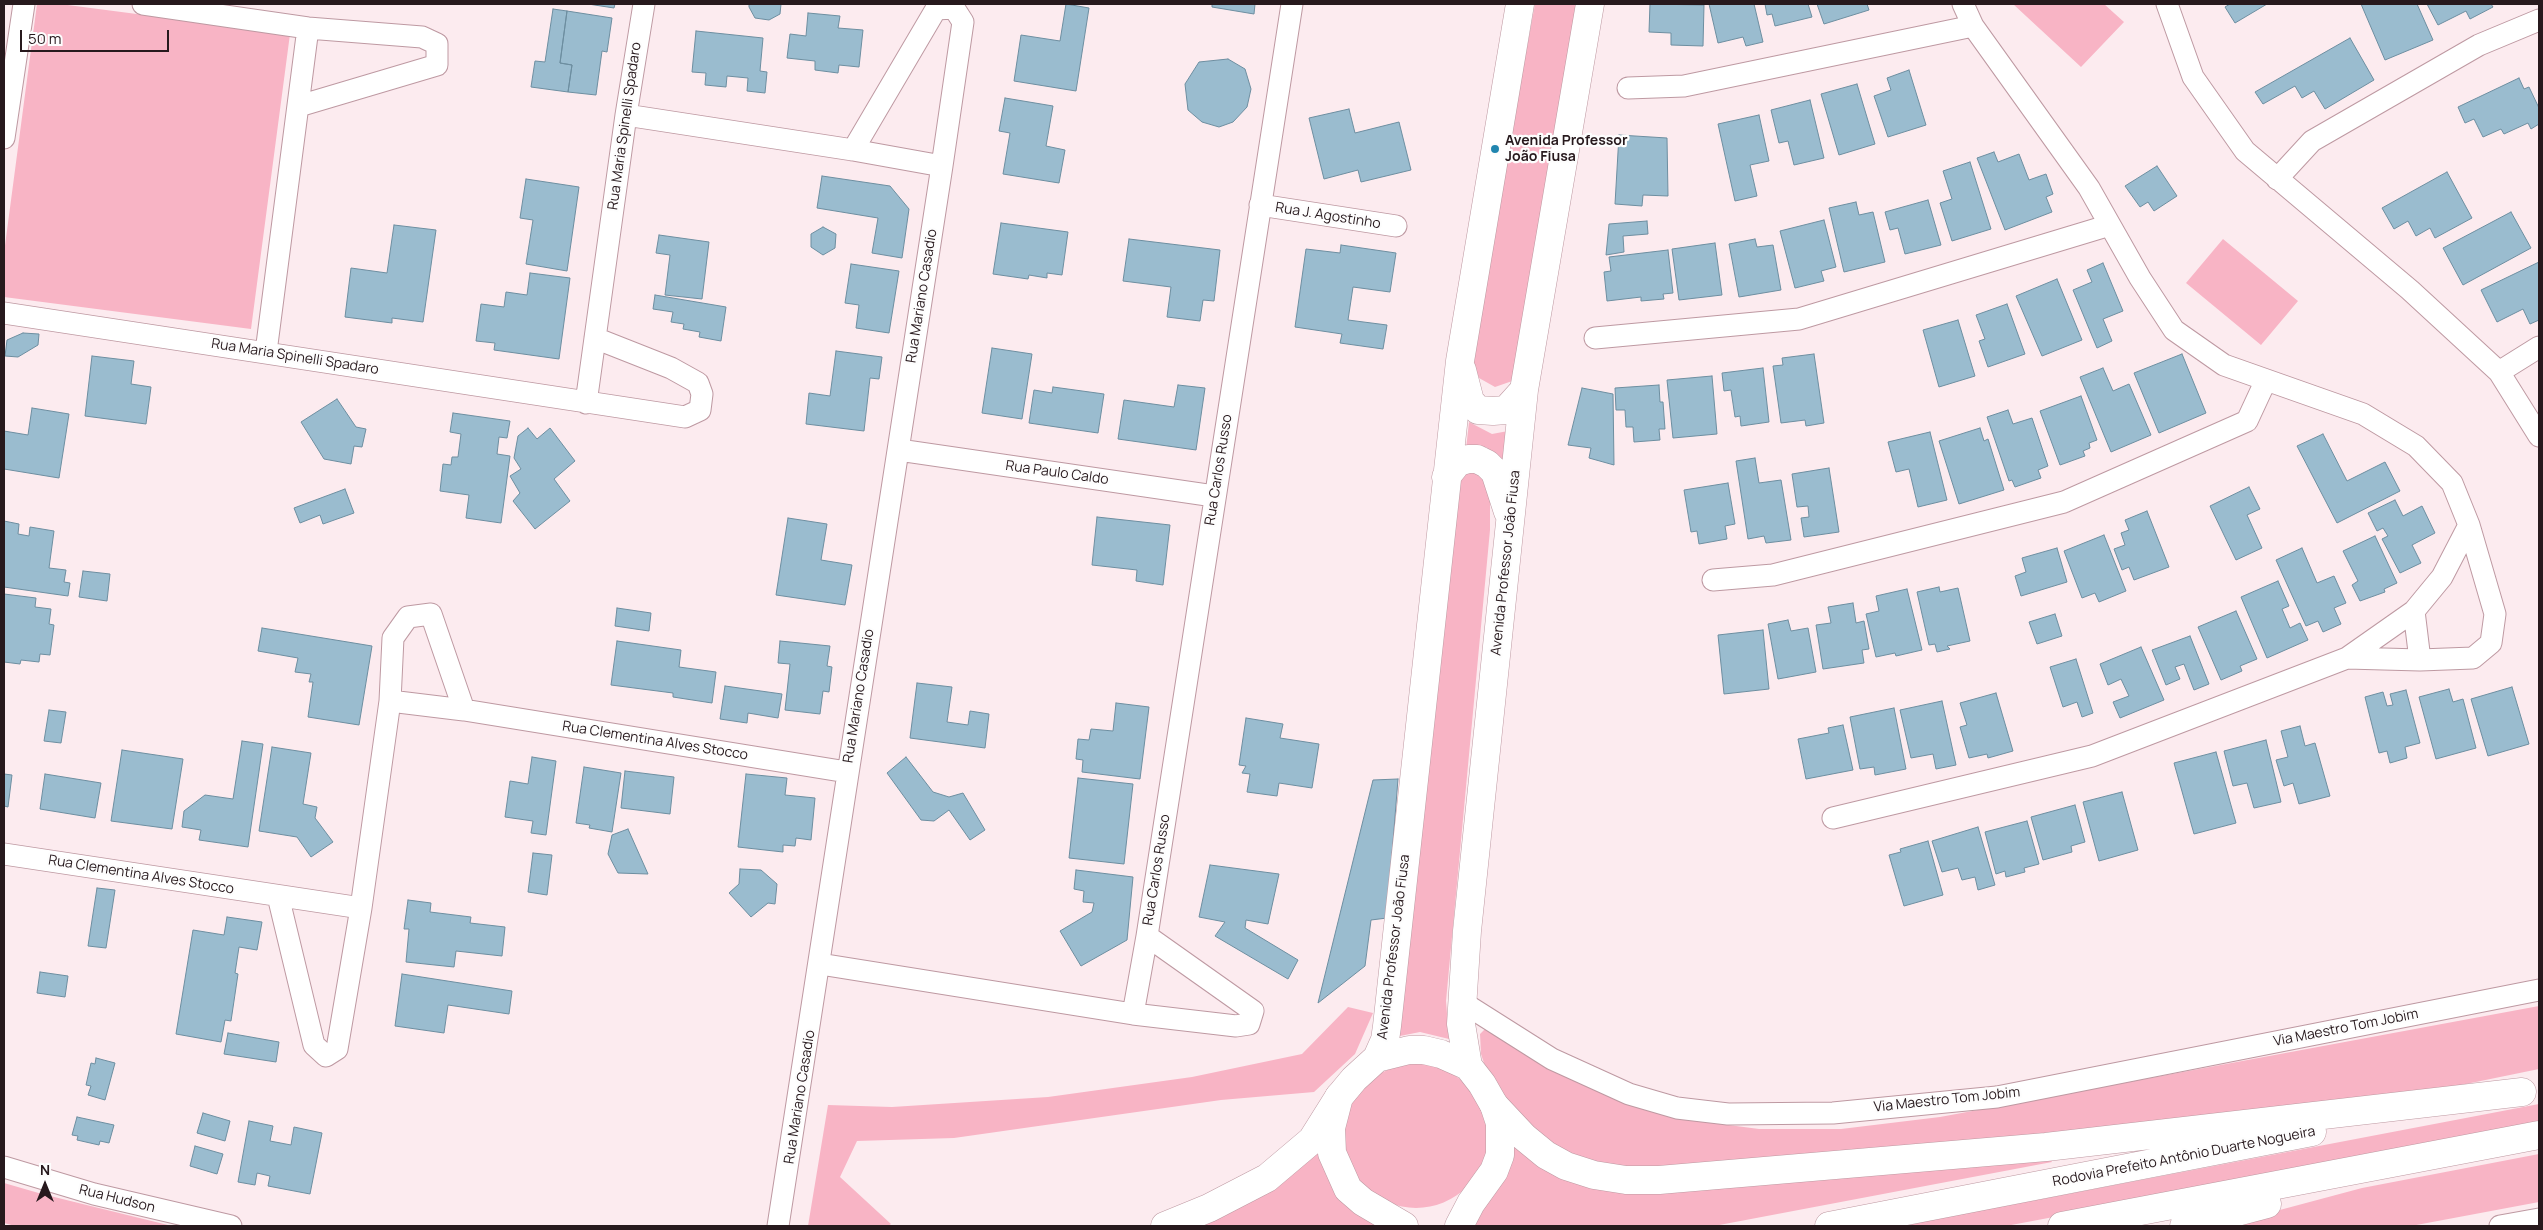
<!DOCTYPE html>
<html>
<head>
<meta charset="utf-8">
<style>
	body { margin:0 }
	#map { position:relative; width:2543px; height:1230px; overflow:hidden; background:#fcebef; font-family:Manrope,sans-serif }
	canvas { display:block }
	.frame { position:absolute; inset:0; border:5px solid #27191d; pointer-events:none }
	.north { position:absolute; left:20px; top:1160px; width:50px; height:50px; -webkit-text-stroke:4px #fdfdfd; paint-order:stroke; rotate:0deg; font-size:14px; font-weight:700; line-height:20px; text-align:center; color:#27191d }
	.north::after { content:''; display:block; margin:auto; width:18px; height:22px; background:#27191d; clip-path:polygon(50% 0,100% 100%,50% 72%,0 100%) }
	.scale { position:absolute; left:20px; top:30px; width:149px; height:22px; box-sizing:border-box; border:2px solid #27191d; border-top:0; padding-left:6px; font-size:15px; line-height:18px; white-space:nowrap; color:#27191d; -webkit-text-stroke:4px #fdfdfd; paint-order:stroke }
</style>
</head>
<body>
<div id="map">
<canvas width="2543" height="1230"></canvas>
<div class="frame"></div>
<div class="north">N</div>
<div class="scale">50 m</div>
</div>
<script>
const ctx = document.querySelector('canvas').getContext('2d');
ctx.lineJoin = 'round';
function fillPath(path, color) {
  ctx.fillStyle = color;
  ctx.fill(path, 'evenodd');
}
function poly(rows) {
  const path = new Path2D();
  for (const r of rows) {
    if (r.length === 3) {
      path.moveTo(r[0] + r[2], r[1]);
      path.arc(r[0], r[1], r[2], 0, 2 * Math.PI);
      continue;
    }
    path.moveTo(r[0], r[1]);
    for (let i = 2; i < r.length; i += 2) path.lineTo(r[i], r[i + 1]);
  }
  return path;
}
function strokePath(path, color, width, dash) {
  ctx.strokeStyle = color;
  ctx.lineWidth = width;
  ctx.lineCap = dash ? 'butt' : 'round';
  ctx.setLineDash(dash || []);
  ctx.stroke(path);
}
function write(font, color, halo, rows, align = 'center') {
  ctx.font = font + ' Manrope,sans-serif';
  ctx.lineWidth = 4.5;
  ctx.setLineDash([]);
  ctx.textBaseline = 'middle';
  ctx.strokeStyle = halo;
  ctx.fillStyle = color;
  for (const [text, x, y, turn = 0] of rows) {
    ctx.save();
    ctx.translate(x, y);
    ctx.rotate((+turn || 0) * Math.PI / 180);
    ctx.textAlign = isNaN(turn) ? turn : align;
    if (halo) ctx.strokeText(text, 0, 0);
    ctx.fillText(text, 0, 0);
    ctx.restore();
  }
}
fillPath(poly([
	[37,4,60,4,290,34,251,329,4,297,4,253],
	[1535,4,1580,4,1518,379,1495,387,1479,378,1470,357],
	[2013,4,2104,4,2124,22,2081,67],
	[2223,239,2298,301,2261,345,2186,283],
	[1469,422,1492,434,1508,431,1503,462,1486,447,1466,449],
	[1473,469,1490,483,1490,530,1446,1001,1449,1039,1420,1032,1395,1037,1454,480],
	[2539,1006,2539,1069,2427,1092,2283,1111,1654,1170,1584,1160,1553,1147,1525,1125,1487,1072,1481,1054,1480,1034,1487,1027,1698,1121,1759,1129,1841,1129,1940,1117],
	[1348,1007,1373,1013,1355,1054,1314,1092,1221,1100,954,1138,857,1141,840,1177,891,1224,888,1226,808,1226,828,1105,892,1107,1048,1097,1192,1077,1302,1054],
	[1416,1136,72],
	[2539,1104,2539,1125,2455,1141,2006,1226,1900,1226],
	[1512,1140,1571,1180,2048,1155,2052,1162,1714,1226,1470,1226],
	[1321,1148,1383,1226,1195,1226],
	[2539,1154,2539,1202,2411,1226,2220,1226,2362,1188],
	[4,1183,42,1194,172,1226,15,1226,4,1223]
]), '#f8b4c5');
const building = poly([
	[588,4,615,4,614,8,588,4],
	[749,4,781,4,780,14,769,20,755,18,749,7,749,4],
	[1066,4,1089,8,1076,91,1014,81,1021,35,1060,41,1066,4],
	[1212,4,1255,4,1254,14,1212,7,1212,4],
	[1650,4,1704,5,1703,46,1671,45,1671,33,1649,32,1650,4],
	[1709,4,1754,4,1763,42,1746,46,1743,37,1718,43,1709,4],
	[1765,4,1808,4,1812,17,1775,26,1772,14,1767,15,1765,4],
	[1817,4,1867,4,1869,10,1824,24,1817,4],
	[2230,4,2267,4,2235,23,2225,7,2230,4],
	[2361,4,2417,4,2433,40,2385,60,2361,4],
	[2427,4,2491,4,2493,7,2470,19,2466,11,2438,25,2427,4],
	[553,9,567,11,560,63,572,65,568,92,531,87,535,61,545,62,553,9],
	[567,11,612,18,607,52,602,51,596,95,568,92,572,65,560,63,567,11],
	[808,13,840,16,838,28,863,30,859,67,839,65,838,73,815,70,815,61,787,58,790,34,806,36,808,13],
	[696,31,763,38,760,71,767,72,765,93,747,91,748,78,727,76,726,87,705,85,706,73,692,72,696,31],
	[2350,38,2374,80,2325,109,2314,91,2302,98,2295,86,2263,104,2255,92,2350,38],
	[1228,59,1245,69,1251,89,1247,107,1233,122,1219,127,1202,122,1188,110,1185,84,1199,62,1228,59],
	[1909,70,1926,125,1888,137,1874,96,1891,90,1887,78,1909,70],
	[2519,78,2524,89,2529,87,2539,108,2539,124,2531,129,2528,123,2504,134,2501,129,2483,137,2474,119,2465,123,2458,107,2519,78],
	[1857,84,1875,144,1839,155,1821,94,1857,84],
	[1005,98,1053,106,1046,146,1065,150,1059,183,1003,174,1010,133,999,131,1005,98],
	[1810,100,1824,158,1794,165,1788,141,1779,143,1771,110,1810,100],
	[1349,109,1355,133,1399,122,1411,170,1361,182,1358,170,1324,179,1309,118,1349,109],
	[1759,115,1769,161,1750,165,1757,196,1735,201,1718,124,1759,115],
	[1619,135,1667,138,1668,196,1643,195,1642,206,1615,204,1619,135],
	[1994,152,1998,162,2019,154,2029,180,2046,174,2053,194,2046,197,2052,212,2005,230,1977,158,1994,152],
	[1970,162,1991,229,1952,241,1940,203,1952,199,1943,171,1970,162],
	[2157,166,2177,196,2154,211,2148,202,2140,207,2125,186,2157,166],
	[2447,172,2472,218,2435,238,2430,228,2416,236,2408,221,2394,229,2382,208,2447,172],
	[822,176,890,186,909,209,902,258,872,253,878,218,817,208,822,176],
	[526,179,579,187,567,271,526,264,533,220,520,218,526,179],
	[1928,200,1941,245,1905,254,1898,228,1890,230,1885,212,1928,200],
	[1856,202,1859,215,1873,212,1885,262,1844,272,1829,208,1856,202],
	[2511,212,2531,248,2463,285,2443,248,2511,212],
	[1824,220,1836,267,1821,271,1824,281,1795,288,1780,231,1824,220],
	[1647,221,1648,234,1623,236,1624,252,1606,255,1609,224,1647,221],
	[1001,223,1068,232,1062,275,1047,273,1047,278,1029,275,1028,279,993,274,1001,223],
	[394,225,436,230,423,322,392,318,392,323,345,317,351,268,387,273,394,225],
	[823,227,836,234,835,248,823,255,811,247,811,234,823,227],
	[659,235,709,242,702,299,665,295,670,255,656,253,659,235],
	[1129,239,1220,250,1214,301,1203,300,1200,321,1167,317,1171,287,1123,281,1129,239],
	[1755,239,1757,247,1773,245,1781,290,1739,297,1729,244,1755,239],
	[1715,243,1722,295,1679,300,1672,249,1715,243],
	[1341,245,1396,253,1390,292,1353,287,1348,320,1387,325,1383,349,1340,343,1342,334,1295,327,1306,249,1340,253,1341,245],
	[1668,250,1673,293,1663,294,1664,299,1641,301,1641,297,1607,301,1604,272,1611,271,1609,257,1668,250],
	[2539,262,2539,320,2530,324,2523,309,2497,322,2481,290,2539,262],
	[2103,263,2123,311,2103,319,2112,341,2097,348,2073,290,2092,282,2087,270,2103,263],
	[851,264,899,271,889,333,856,328,859,305,845,303,851,264],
	[530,273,570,278,559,359,494,350,495,343,476,341,481,304,504,307,506,292,527,295,530,273],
	[2057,279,2082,340,2042,356,2016,296,2057,279],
	[655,295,726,307,721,341,699,337,700,332,683,329,684,324,671,322,673,312,653,309,655,295],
	[2007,304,2025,354,1988,367,1979,341,1985,339,1976,315,2007,304],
	[1958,320,1975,376,1939,387,1923,330,1958,320],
	[23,333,39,334,38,345,18,357,5,356,7,340,23,333],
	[992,348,1032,354,1022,419,982,413,992,348],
	[836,351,882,357,879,379,870,378,864,431,806,424,809,393,830,396,836,351],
	[1814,354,1824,423,1806,426,1805,420,1781,423,1773,366,1783,365,1782,358,1814,354],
	[2182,354,2206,413,2159,433,2134,373,2182,354],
	[92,356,134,361,131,384,151,387,146,424,85,416,92,356],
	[1763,368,1769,422,1741,426,1740,416,1735,417,1731,390,1724,391,1722,373,1763,368],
	[2103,368,2113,391,2129,384,2151,435,2111,452,2080,377,2103,368],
	[1712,376,1717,434,1673,438,1667,380,1712,376],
	[1178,385,1205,388,1196,450,1118,439,1124,400,1174,407,1178,385],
	[1659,385,1660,402,1663,402,1665,429,1659,429,1660,440,1634,442,1633,427,1626,427,1625,410,1616,410,1615,388,1659,385],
	[1053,387,1104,394,1098,433,1029,423,1034,390,1052,393,1053,387],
	[1582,388,1613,394,1614,465,1589,458,1591,448,1568,445,1582,388],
	[2081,396,2097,440,2089,443,2090,448,2083,451,2085,456,2060,465,2040,411,2081,396],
	[337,399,356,427,366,429,362,447,354,446,351,464,324,459,301,422,337,399],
	[32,408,69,414,59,478,4,469,4,431,28,435,32,408],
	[2008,410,2013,424,2032,418,2048,466,2038,470,2041,478,2015,487,2012,480,2009,481,1987,417,2008,410],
	[453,413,510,421,507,438,499,437,497,454,510,456,501,523,466,518,469,495,440,491,443,464,451,465,452,457,458,457,461,434,450,432,453,413],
	[528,428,537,439,550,428,575,461,554,479,570,501,535,529,513,501,520,493,510,476,521,469,514,458,518,436,528,428],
	[1980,428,1984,441,1988,439,2004,490,1959,504,1939,441,1980,428],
	[1930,432,1947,500,1918,507,1909,469,1896,472,1888,442,1930,432],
	[2323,434,2347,481,2385,462,2400,491,2337,523,2297,446,2323,434],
	[1755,458,1759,483,1781,480,1791,540,1766,543,1764,536,1748,539,1736,461,1755,458],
	[1829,468,1839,532,1804,537,1801,518,1809,517,1808,506,1797,507,1792,474,1829,468],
	[1728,483,1735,524,1725,526,1727,539,1699,544,1697,531,1691,532,1684,490,1728,483],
	[2249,487,2260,509,2247,515,2262,548,2236,560,2210,506,2249,487],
	[345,489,354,513,323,524,320,515,300,523,294,508,345,489],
	[2395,500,2403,516,2422,506,2435,533,2412,545,2421,563,2400,573,2382,539,2388,536,2383,528,2377,531,2368,513,2395,500],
	[2147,511,2169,567,2134,580,2129,567,2122,570,2114,549,2125,545,2121,533,2129,530,2125,520,2147,511],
	[1097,517,1170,525,1163,585,1136,581,1137,570,1092,565,1097,517],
	[788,518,827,524,821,560,852,565,845,605,776,595,788,518],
	[4,521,19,524,18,534,29,536,30,527,54,531,49,568,66,570,64,582,70,583,68,596,4,587,4,521],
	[2104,535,2126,591,2099,602,2095,593,2082,598,2064,551,2104,535],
	[2375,536,2397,583,2384,589,2385,592,2360,601,2352,585,2358,581,2343,551,2375,536],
	[2057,548,2067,582,2021,596,2015,576,2026,572,2022,558,2057,548],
	[2302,548,2317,583,2334,576,2346,603,2334,608,2341,624,2323,632,2318,621,2306,626,2276,560,2302,548],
	[83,571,110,574,107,601,79,597,83,571],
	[2278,581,2289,606,2282,609,2290,628,2300,623,2308,640,2267,658,2241,597,2278,581],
	[1939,587,1940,592,1958,588,1970,641,1947,646,1950,649,1937,652,1935,644,1929,645,1917,592,1939,587],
	[1907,589,1922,650,1896,656,1895,653,1876,657,1866,614,1879,611,1876,596,1907,589],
	[4,594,36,598,35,607,51,609,49,624,54,625,50,655,40,654,39,662,21,660,20,664,4,662,4,594],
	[1853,603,1856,623,1864,621,1869,649,1862,650,1864,663,1823,669,1816,625,1831,623,1828,607,1853,603],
	[617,608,651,613,649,631,615,626,617,608],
	[2236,611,2257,659,2240,666,2242,671,2221,680,2198,627,2236,611],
	[2055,614,2062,636,2037,644,2029,622,2055,614],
	[1788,620,1791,631,1808,628,1816,672,1778,679,1768,624,1788,620],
	[262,628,372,646,359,725,308,717,313,682,309,682,311,674,295,672,298,658,258,651,262,628],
	[1763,630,1769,689,1724,694,1718,635,1763,630],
	[2190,636,2209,684,2194,690,2184,664,2175,667,2180,679,2166,685,2152,650,2190,636],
	[617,641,681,650,679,667,716,672,712,703,673,697,673,693,611,685,617,641],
	[780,641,830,646,827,666,832,667,829,692,823,691,820,714,785,710,790,664,778,663,780,641],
	[2141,647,2164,700,2120,718,2113,702,2129,696,2121,679,2108,685,2100,664,2141,647],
	[2076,659,2093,713,2082,717,2077,702,2063,707,2050,667,2076,659],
	[917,683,952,687,947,722,968,725,970,711,989,714,985,748,910,738,917,683],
	[725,686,782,694,778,718,748,713,747,723,720,719,725,686],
	[2512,687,2529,744,2488,756,2471,699,2512,687],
	[2449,689,2453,702,2463,699,2476,748,2436,759,2419,697,2449,689],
	[2406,690,2420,743,2405,747,2407,758,2390,763,2387,751,2379,753,2365,697,2383,692,2387,706,2393,705,2390,694,2406,690],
	[1996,693,2013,751,1988,758,1987,754,1969,758,1960,727,1967,725,1960,703,1996,693],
	[1942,701,1956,765,1936,769,1933,754,1911,758,1900,710,1942,701],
	[1116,703,1149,707,1140,779,1082,772,1083,760,1076,759,1078,739,1089,740,1091,729,1113,731,1116,703],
	[1894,708,1906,769,1875,775,1874,767,1860,769,1850,717,1894,708],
	[49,710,66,712,61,743,44,741,49,710],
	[1246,718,1283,724,1280,738,1319,744,1312,788,1279,783,1277,796,1247,792,1250,774,1242,773,1246,766,1239,765,1246,718],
	[1843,725,1853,770,1806,779,1798,739,1829,733,1828,728,1843,725],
	[2300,726,2305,746,2315,743,2330,796,2299,804,2293,783,2284,786,2276,760,2288,757,2281,731,2300,726],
	[2266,740,2281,802,2254,808,2247,783,2233,786,2224,751,2266,740],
	[242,741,263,744,248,847,199,840,201,830,182,827,184,811,205,795,233,799,242,741],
	[272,747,311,753,303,804,317,807,315,818,333,842,311,857,297,837,259,831,272,747],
	[122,750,183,759,172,829,111,821,122,750],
	[2216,752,2236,823,2194,834,2174,763,2216,752],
	[532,757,556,761,546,835,531,833,533,821,505,817,510,781,528,784,532,757],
	[906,757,933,792,949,797,963,793,985,830,970,840,949,810,934,821,921,820,887,773,906,757],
	[584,767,621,773,612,832,589,828,590,825,576,823,584,767],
	[625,771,674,777,670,814,621,808,625,771],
	[4,774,12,775,8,807,4,806,4,774],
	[45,774,101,783,95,818,40,809,45,774],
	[746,774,787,778,785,795,815,798,811,840,796,838,795,846,783,845,783,852,738,847,746,774],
	[1078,778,1133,784,1124,864,1069,858,1078,778],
	[1398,779,1387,918,1371,920,1365,966,1318,1003,1373,780,1398,779],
	[2122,792,2138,850,2099,861,2083,802,2122,792],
	[2075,805,2085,842,2071,846,2072,852,2043,860,2031,817,2075,805],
	[2027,821,2039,864,2024,868,2025,872,2006,877,2005,871,1996,874,1985,832,2027,821],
	[1978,827,1995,885,1978,890,1975,877,1962,880,1958,868,1942,872,1932,841,1978,827],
	[628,829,648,874,618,873,608,854,612,835,628,829],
	[1928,841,1943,895,1904,906,1889,855,1901,852,1900,849,1928,841],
	[533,853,552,855,547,895,528,892,533,853],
	[1210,865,1279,874,1268,924,1246,920,1245,928,1298,960,1288,979,1215,936,1225,922,1199,917,1210,865],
	[740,869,761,870,777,884,775,904,768,903,751,917,729,893,739,884,740,869],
	[1076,870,1133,877,1127,940,1081,966,1060,931,1092,912,1094,903,1083,902,1084,891,1074,889,1076,870],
	[97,888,115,890,106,948,88,946,97,888],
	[408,900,431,903,430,912,471,917,470,923,505,927,502,956,456,951,454,967,406,962,409,929,404,929,408,900],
	[227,917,262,922,257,950,239,947,235,973,238,974,231,1021,225,1020,221,1042,176,1034,193,930,224,935,227,917],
	[40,972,68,976,65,997,37,993,40,972],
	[402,974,512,991,509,1014,448,1005,444,1033,395,1026,402,974],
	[228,1033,279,1042,276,1062,224,1054,228,1033],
	[96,1058,115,1063,105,1100,88,1095,91,1086,86,1085,91,1063,95,1064,96,1058],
	[203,1113,230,1121,225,1141,197,1133,203,1113],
	[77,1117,114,1125,109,1143,100,1141,99,1145,77,1140,78,1136,72,1135,77,1117],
	[249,1121,273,1126,270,1141,291,1145,294,1127,322,1133,310,1194,268,1186,270,1176,257,1173,255,1185,238,1182,249,1121],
	[195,1146,223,1154,217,1174,190,1166,195,1146]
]);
fillPath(building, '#9abccf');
strokePath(building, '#6d8ea0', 1);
const street = poly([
	[143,4,308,28,422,37,437,44,437,65,299,106],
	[1963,4,1973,26,2089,188,2140,278,2174,330,2224,365,2363,414,2416,446,2452,483,2469,525,2495,614,2491,643,2473,658,2420,660,2347,658],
	[2167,4,2193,77,2245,151,2410,290,2499,372,2539,436],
	[1628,88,1684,86,1973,26],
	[626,115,853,150,942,166],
	[4,138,24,4],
	[2277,179,2312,141,2479,45,2539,20],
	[1260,205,1396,226],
	[4,313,685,417,700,410,702,394,698,383,671,368,595,338],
	[1595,338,1799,319,2110,225],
	[266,352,308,28],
	[2499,372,2539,347],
	[586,403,626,115,644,4],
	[899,450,1214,496],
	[1713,580,1773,575,2064,502,2247,421,2266,380],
	[2414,611,2420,660],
	[390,701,464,710,847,772],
	[1833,818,2092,756,2347,658,2414,611,2442,577,2469,525],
	[4,854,361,908],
	[278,896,314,1045,326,1056,337,1049,361,908,390,701,393,638,408,617,431,614,464,710],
	[820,964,1133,1014,1236,1026,1249,1024,1253,1011,1147,936],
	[1462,1002,1552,1059,1629,1094,1677,1108,1728,1114,1833,1113,1997,1097,2539,990],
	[1133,1014,1147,936,1292,4],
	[4,1167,94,1194,231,1226],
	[778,1226,942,166,963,22,954,8,936,9,853,150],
	[2500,1226,2539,1219]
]);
const secondary = poly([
	[1462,370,1470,401,1478,410,1493,411,1506,410,1524,390],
	[1446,477,1458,462,1468,459,1477,459,1487,464,1495,472,1508,512],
	[1377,1058,1409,1050,1424,1050,1441,1054,1468,1066,1482,1084,1494,1105,1500,1123,1500,1155,1494,1171,1471,1203,1459,1226],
	[1468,1066,1461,1024,1467,931,1524,390,1590,4],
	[1404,1226,1363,1202,1348,1189,1332,1153,1331,1128,1339,1097,1354,1079,1377,1058,1385,1040,1387,1026,1460,361,1520,4]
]);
const highway = poly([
	[1494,1105,1524,1137,1546,1155,1566,1166,1594,1175,1626,1180,1659,1180,2046,1147,2522,1092],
	[1165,1226,1209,1208,1267,1178,1312,1140,1339,1097],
	[1829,1226,2312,1132],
	[2062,1226,2539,1135],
	[2184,1226,2267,1204]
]);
strokePath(street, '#be99a2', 23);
strokePath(secondary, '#be99a2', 29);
strokePath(highway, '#be99a2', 29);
strokePath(street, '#fff', 21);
strokePath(secondary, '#fff', 28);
strokePath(highway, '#fff', 28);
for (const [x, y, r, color] of [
	[1495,149,5,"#2185af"]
]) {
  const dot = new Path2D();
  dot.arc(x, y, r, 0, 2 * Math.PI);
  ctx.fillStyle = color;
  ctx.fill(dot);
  strokePath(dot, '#fdfdfd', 2);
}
write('14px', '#27191d', '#fdfdfd', [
	["Rua Maria Spinelli Spadaro",625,126,-82],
	["Rua J. Agostinho",1328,216,9],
	["Rua Mariano Casadio",922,296,-81],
	["Rua Maria Spinelli Spadaro",295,357,9],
	["Rua Carlos Russo",1219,470,-81],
	["Rua Paulo Caldo",1057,473,8],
	["Avenida Professor João Fiusa",1506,563,-84],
	["Rua Mariano Casadio",859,696,-81],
	["Rua Clementina Alves Stocco",655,741,9],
	["Rua Carlos Russo",1157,870,-81],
	["Rua Clementina Alves Stocco",141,875,9],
	["Avenida Professor João Fiusa",1394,947,-83],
	["Via Maestro Tom Jobim",2346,1028,-11],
	["Rua Mariano Casadio",800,1097,-81],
	["Via Maestro Tom Jobim",1947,1100,-6],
	["Rodovia Prefeito Antônio Duarte Nogueira",2184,1157,-11],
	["Rua Hudson",117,1199,14]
]);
write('bold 14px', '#27191d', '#fdfdfd', [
	["Avenida Professor",1505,141],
	["João Fiusa",1505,157]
], 'left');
</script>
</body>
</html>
